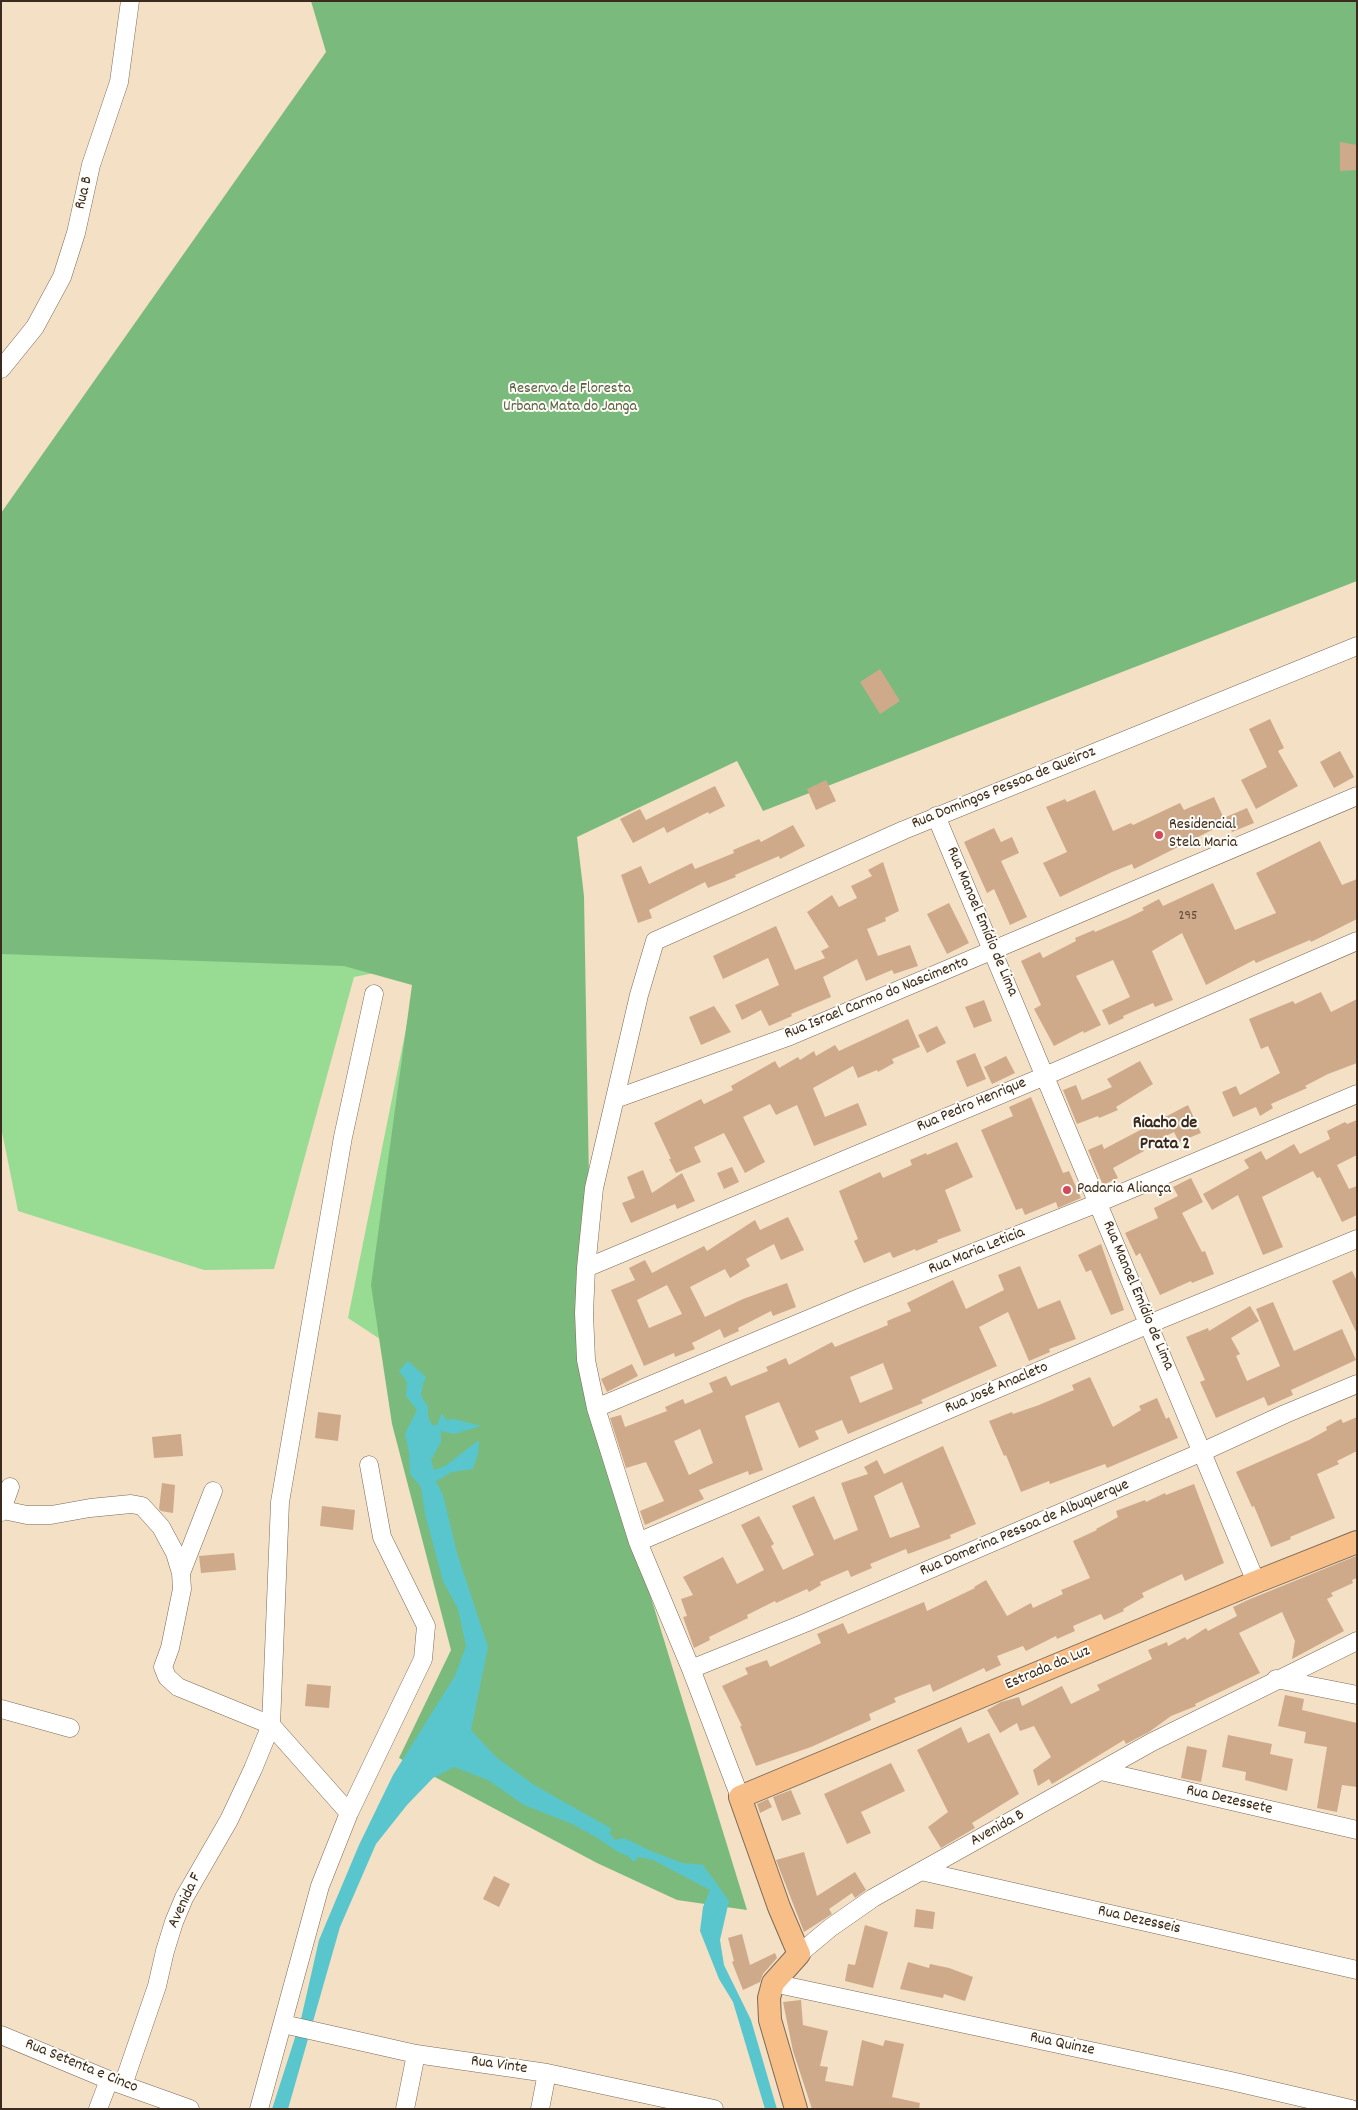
<!DOCTYPE html>
<html>
<head>
<meta charset="utf-8">
<style>
	body { margin:0 }
	#map { position:relative; width:1358px; height:2110px; overflow:hidden; background:#f4e0c5; font-family:Dekko,sans-serif }
	canvas { display:block }
	.frame { position:absolute; inset:0; border:2px solid #3b2a1e; pointer-events:none }
</style>
</head>
<body>
<div id="map">
<canvas width="1358" height="2110"></canvas>
<div class="frame"></div>
</div>
<script>
const ctx = document.querySelector('canvas').getContext('2d');
ctx.lineJoin = 'round';
function fillPath(path, color) {
  ctx.fillStyle = color;
  ctx.fill(path, 'evenodd');
}
function poly(rows) {
  const path = new Path2D();
  for (const r of rows) {
    path.moveTo(r[0], r[1]);
    for (let i = 2; i < r.length; i += 2) path.lineTo(r[i], r[i + 1]);
  }
  return path;
}
function strokePath(path, color, width, dash) {
  ctx.strokeStyle = color;
  ctx.lineWidth = width;
  ctx.lineCap = dash ? 'butt' : 'round';
  ctx.setLineDash(dash || []);
  ctx.stroke(path);
}
function write(font, color, halo, rows, align = 'center') {
  ctx.font = font + ' Dekko,sans-serif';
  ctx.lineWidth = 4;
  ctx.setLineDash([]);
  ctx.textBaseline = 'middle';
  ctx.strokeStyle = halo;
  ctx.fillStyle = color;
  for (const [text, x, y, turn = 0] of rows) {
    ctx.save();
    ctx.translate(x, y);
    ctx.rotate((+turn || 0) * Math.PI / 180);
    ctx.textAlign = isNaN(turn) ? turn : align;
    if (halo) ctx.strokeText(text, 0, 0);
    ctx.fillText(text, 0, 0);
    ctx.restore();
  }
}
fillPath(poly([
	[551,753,491,1412,348,1318,419,964,354,977,274,1269,204,1270,18,1211,1,1127,1,840]
]), '#98db93');
fillPath(poly([
	[311,1,1357,1,1357,581,763,811,737,761,577,837,584,896,593,1409,747,1910,677,1900,597,1863,399,1758,451,1650,392,1424,371,1285,412,985,344,966,1,954,1,513,326,52]
]), '#7abb7d');
fillPath(poly([
	[408,1361,426,1377,423,1384,421,1396,428,1407,428,1417,432,1425,437,1425,442,1413,446,1420,454,1419,481,1426,454,1434,441,1431,441,1442,431,1460,434,1470,445,1466,479,1440,478,1454,473,1469,452,1472,436,1481,443,1495,457,1553,488,1647,471,1730,496,1757,534,1785,612,1829,609,1833,615,1840,624,1838,651,1851,682,1863,703,1865,729,1901,720,1940,724,1965,751,2020,777,2109,765,2109,733,2002,719,1979,700,1931,703,1907,710,1890,653,1860,638,1857,634,1862,628,1856,618,1852,596,1837,570,1823,524,1805,488,1780,454,1767,433,1778,407,1805,376,1844,340,1927,288,2109,272,2109,301,2019,319,1940,359,1845,393,1775,455,1676,466,1646,458,1609,443,1581,425,1514,421,1487,410,1474,409,1452,405,1434,417,1410,406,1396,407,1382,399,1371]
]), '#59c6ce');
fillPath(poly([
	[1340,142,1357,145,1357,170,1340,171],
	[880,669,900,701,880,714,860,682],
	[1270,719,1284,748,1278,751,1298,786,1256,809,1241,780,1267,767,1249,729],
	[1340,751,1354,777,1334,788,1320,762],
	[826,780,836,801,816,810,807,789],
	[715,786,725,806,709,814,708,812,667,833,664,827,633,843,620,819,640,809,646,820],
	[1095,790,1113,831,1131,823,1133,825,1180,803,1184,810,1214,797,1226,823,1134,869,1132,864,1112,872,1060,897,1043,863,1067,852,1046,807,1065,799,1067,802],
	[1247,808,1254,823,1232,832,1226,817],
	[793,825,805,846,780,859,779,856,735,875,736,877,708,888,705,882,649,910,652,918,638,923,621,875,641,866,649,884,692,863,695,869,734,853,733,850,759,839,761,842],
	[994,828,1001,842,1012,837,1019,853,1001,861,1027,917,1010,925,994,889,987,893,964,842],
	[1320,841,1342,885,1357,879,1357,919,1311,942,1310,940,1256,963,1254,960,1206,985,1182,933,1152,951,1173,1000,1155,1007,1153,1003,1123,1016,1124,1018,1109,1025,1102,1010,1130,997,1113,960,1076,976,1101,1025,1084,1033,1083,1031,1054,1046,1034,1009,1041,1005,1021,961,1040,952,1043,958,1076,941,1075,938,1094,930,1095,932,1128,918,1144,910,1142,908,1159,899,1163,906,1213,883,1235,930,1276,913,1256,873],
	[883,862,899,911,885,918,886,921,867,929,878,956,910,945,918,966,894,974,892,970,866,981,857,959,823,977,831,997,791,1014,792,1016,769,1026,761,1010,742,1020,735,1005,779,985,768,958,723,979,713,956,776,926,795,970,825,958,821,951,829,947,807,912,832,895,839,907,857,898,851,886,872,876,868,870],
	[949,903,969,943,947,954,927,914],
	[1321,992,1331,1012,1357,999,1357,1063,1328,1074,1305,1086,1307,1088,1271,1104,1273,1108,1260,1116,1256,1107,1233,1117,1222,1092,1236,1086,1240,1095,1280,1073,1268,1046,1261,1049,1249,1019,1293,1001,1295,1004],
	[984,1000,992,1021,974,1028,965,1007],
	[714,1006,731,1032,701,1045,689,1017],
	[908,1019,920,1047,892,1059,894,1063,878,1072,877,1070,858,1078,853,1066,813,1088,825,1117,858,1103,867,1125,814,1146,797,1105,776,1115,770,1104,743,1117,765,1162,745,1173,724,1133,694,1147,701,1162,676,1173,669,1159,671,1159,654,1123,701,1099,704,1104,733,1090,731,1086,775,1061,779,1068,798,1057,800,1060,814,1051,816,1056,835,1045,839,1051],
	[937,1026,946,1043,927,1053,918,1035],
	[975,1053,986,1079,967,1087,956,1061],
	[1006,1056,1015,1073,992,1084,984,1067],
	[1140,1061,1153,1084,1116,1107,1118,1110,1099,1118,1098,1116,1077,1124,1063,1090,1076,1085,1082,1100,1112,1087,1107,1079],
	[1031,1097,1063,1173,1069,1171,1081,1198,1058,1208,1056,1202,1025,1215,1022,1208,1016,1210,981,1130,1013,1116,1009,1107],
	[1188,1105,1201,1133,1179,1142,1174,1132,1142,1148,1144,1151,1113,1168,1118,1178,1103,1185,1088,1150,1102,1144,1104,1149],
	[1357,1120,1357,1155,1337,1165,1349,1189,1357,1186,1357,1215,1342,1222,1320,1177,1317,1178,1313,1171,1262,1197,1283,1247,1263,1255,1238,1195,1212,1210,1203,1194,1249,1168,1244,1160,1261,1151,1266,1160,1294,1144,1300,1154,1330,1139,1327,1131,1345,1122,1347,1124],
	[957,1142,973,1177,945,1190,961,1231,937,1240,938,1242,916,1251,915,1249,893,1258,890,1252,864,1263,854,1241,858,1239,839,1191,880,1172,883,1178,912,1165,910,1160,926,1153,927,1155],
	[732,1167,739,1182,724,1189,717,1173],
	[643,1170,652,1193,682,1173,695,1201,677,1209,675,1204,631,1223,622,1203,635,1198,627,1177],
	[1191,1178,1203,1202,1182,1213,1202,1252,1205,1251,1214,1274,1192,1283,1191,1281,1160,1295,1140,1253,1136,1256,1125,1233,1158,1218,1154,1208,1178,1196,1173,1187],
	[788,1217,804,1250,781,1260,774,1244,746,1259,750,1266,730,1278,725,1269,690,1287,705,1317,743,1299,787,1283,796,1307,773,1316,771,1311,738,1328,739,1331,724,1338,720,1329,692,1343,695,1349,675,1357,674,1353,644,1366,611,1290,635,1280,629,1268,645,1260,652,1273,704,1246,707,1251,755,1220,760,1230],
	[667,1285,682,1314,649,1328,637,1300],
	[1101,1244,1124,1310,1111,1315,1091,1270,1086,1272,1078,1255],
	[1020,1266,1038,1309,1060,1300,1076,1339,1049,1349,1050,1352,1029,1361,1008,1312,979,1327,997,1366,921,1400,923,1403,848,1434,842,1420,815,1431,819,1439,799,1448,779,1402,745,1416,763,1470,749,1475,748,1471,699,1490,704,1499,645,1525,640,1511,664,1501,646,1462,626,1468,610,1418,621,1415,625,1427,667,1411,665,1407,683,1399,685,1404,713,1392,709,1383,726,1376,731,1386,768,1371,766,1367,786,1358,789,1365,832,1342,835,1347,888,1325,887,1321,911,1311,907,1303,953,1280,966,1309,1004,1290,998,1275],
	[883,1363,893,1389,860,1403,850,1377],
	[700,1429,713,1463,689,1475,674,1441],
	[1352,1271,1357,1281,1357,1334,1332,1281],
	[1273,1302,1294,1351,1342,1329,1356,1360,1291,1390,1293,1395,1268,1406,1264,1397,1216,1418,1200,1382,1205,1380,1186,1337,1208,1328,1209,1331,1250,1306,1259,1321,1231,1338,1240,1354,1236,1356,1247,1381,1280,1366,1256,1309],
	[632,1364,638,1376,607,1392,601,1379],
	[1090,1377,1113,1427,1141,1410,1139,1406,1157,1398,1166,1419,1169,1417,1178,1438,1107,1468,1105,1464,1050,1484,1049,1481,1021,1492,1006,1455,1004,1456,989,1421,1012,1412,1013,1414,1039,1405,1074,1390,1072,1385],
	[318,1412,341,1415,338,1441,315,1438],
	[1357,1417,1357,1451,1337,1461,1339,1464,1317,1474,1335,1518,1290,1537,1291,1539,1271,1547,1254,1506,1252,1507,1236,1472,1309,1440,1327,1430,1326,1427,1341,1419,1343,1423],
	[181,1434,183,1456,154,1458,152,1437],
	[943,1446,976,1524,950,1535,951,1538,908,1554,906,1549,870,1564,872,1568,851,1577,848,1570,820,1582,821,1585,809,1592,807,1589,776,1603,775,1601,747,1615,748,1618,709,1637,710,1640,694,1648,683,1617,687,1616,681,1599,693,1595,683,1577,723,1557,737,1584,764,1570,741,1525,759,1516,774,1544,771,1546,783,1570,814,1555,792,1506,814,1496,834,1540,858,1530,841,1483,868,1474,864,1467,877,1460,884,1474],
	[902,1482,920,1527,890,1538,874,1496],
	[162,1483,175,1485,173,1513,161,1511,159,1509],
	[1194,1484,1224,1563,1185,1581,1182,1574,1142,1593,1144,1597,1123,1609,1124,1611,1104,1620,1101,1614,1073,1626,1075,1631,1057,1639,1056,1636,1026,1651,1023,1646,997,1656,1001,1665,986,1672,984,1668,933,1692,930,1684,894,1698,896,1702,869,1714,871,1720,811,1747,756,1766,740,1726,742,1726,722,1686,748,1674,745,1668,767,1660,770,1667,821,1643,817,1634,843,1623,848,1634,924,1602,927,1611,975,1588,974,1587,986,1580,1007,1616,1031,1603,1033,1608,1063,1594,1061,1590,1090,1578,1073,1541,1097,1530,1096,1529,1118,1517,1116,1511,1145,1500,1146,1502,1165,1493,1166,1495],
	[322,1506,355,1510,353,1530,320,1526],
	[234,1553,236,1570,201,1573,199,1556],
	[1356,1556,1357,1578,1352,1580,1353,1583,1331,1593,1333,1596,1327,1599,1344,1631,1292,1659,1295,1641,1282,1612,1239,1633,1260,1673,1195,1704,1196,1706,1171,1716,1149,1732,1126,1744,1124,1740,1052,1784,1049,1779,1038,1786,1033,1770,1051,1757,1034,1726,1020,1731,1017,1723,1000,1733,987,1710,1001,1702,1019,1697,1022,1706,1062,1686,1071,1704,1100,1690,1097,1685,1152,1659,1148,1650,1167,1642,1168,1646,1185,1637,1187,1640,1206,1628,1208,1631,1237,1616,1233,1607,1250,1599],
	[307,1684,331,1686,329,1708,305,1706],
	[1285,1695,1304,1699,1302,1710,1357,1723,1357,1787,1342,1785,1337,1812,1317,1808,1327,1747,1304,1743,1306,1732,1278,1726],
	[961,1727,968,1743,989,1733,1019,1794,972,1823,975,1828,941,1848,928,1827,948,1812,917,1750],
	[1228,1735,1272,1744,1270,1754,1293,1759,1287,1791,1245,1780,1246,1772,1222,1767],
	[1187,1746,1207,1750,1201,1782,1181,1778],
	[891,1763,905,1791,861,1812,871,1833,847,1844,824,1794],
	[791,1790,801,1814,782,1821,773,1797],
	[768,1799,772,1807,760,1813,757,1804],
	[804,1852,817,1896,855,1872,866,1890,855,1898,852,1893,829,1909,832,1914,804,1932,776,1860],
	[494,1876,510,1884,499,1907,483,1899],
	[916,1909,935,1912,933,1929,914,1927],
	[865,1925,888,1932,873,1988,845,1981,848,1964,855,1965],
	[742,1934,750,1965,775,1953,777,1958,763,1974,760,1982,743,1990,732,1962,734,1961,728,1938],
	[908,1962,929,1968,930,1964,949,1968,973,1977,965,2001,944,1994,943,1998,900,1989],
	[801,2000,803,2025,828,2031,820,2066,828,2067,825,2081,853,2086,862,2040,883,2046,885,2040,904,2044,892,2097,920,2103,919,2109,812,2109,793,2051,783,2002]
]), '#ceaa8a');
const minor = poly([
	[1,369,35,327,62,277,76,233,91,165,119,82,130,1],
	[936,816,1256,1582],
	[615,1099,790,1036,1357,796],
	[586,1268,1045,1076,1357,941],
	[596,1408,859,1298,1098,1203,1357,1094],
	[3,1510,27,1515,51,1515,90,1508,131,1504,142,1506,161,1527,175,1553,181,1573,182,1589,170,1648,163,1667,167,1677,178,1687,271,1725,349,1813],
	[1,1512,10,1487],
	[638,1542,1149,1324,1357,1239],
	[181,1573,213,1491],
	[691,1669,805,1623,1202,1452,1285,1414,1357,1384],
	[1276,1679,1357,1695],
	[1,1709,70,1728],
	[1101,1771,1357,1830],
	[740,1797,691,1669,638,1542,596,1408,586,1360,584,1313,586,1268,594,1188,639,995,655,941,904,830,1357,646],
	[921,1871,1357,1970],
	[799,1954,830,1928,873,1898,1152,1742,1357,1641],
	[773,1983,1231,2081,1351,2109],
	[283,2024,416,2054,547,2073,714,2109],
	[1,2035,109,2080,190,2109],
	[123,2085,157,1986,165,1951,174,1922,184,1898,229,1820,253,1769,271,1725,280,1502,343,1137,374,994],
	[98,2109,109,2080],
	[259,2109,320,1886,349,1813,423,1659,426,1626,382,1537,369,1465],
	[405,2109,416,2054],
	[540,2109,547,2073]
]);
const major = poly([
	[796,2109,770,2020,769,1998,773,1983,799,1954,779,1907,740,1797,1256,1582,1357,1542]
]);
strokePath(minor, '#7c6a58', 19);
strokePath(major, '#7c6a58', 24);
strokePath(minor, '#fff', 18);
strokePath(major, '#f7be87', 22);
for (const [x, y, r, color] of [
	[1159,835,5,"#d1495b"],
	[1067,1190,5,"#d1495b"]
]) {
  const dot = new Path2D();
  dot.arc(x, y, r, 0, 2 * Math.PI);
  ctx.fillStyle = color;
  ctx.fill(dot);
  strokePath(dot, '#fdfcf7', 2);
}
write('14px', '#604a39', null, [
	["295",1188,917]
]);
write('16px', '#3b2a1e', '#fdfcf7', [
	["Rua B",85,193,-77],
	["Rua Domingos Pessoa de Queiroz",1004,789,-22],
	["Rua Manoel Emídio de Lima",981,922,67],
	["Rua Israel Carmo do Nascimento",877,999,-22],
	["Rua Pedro Henrique",972,1106,-23],
	["Rua Maria Leticia",977,1252,-22],
	["Rua Manoel Emídio de Lima",1137,1296,67],
	["Rua José Anacleto",997,1389,-23],
	["Rua Domerina Pessoa de Albuquerque",1025,1529,-23],
	["Estrada da Luz",1048,1669,-23],
	["Rua Dezessete",1229,1801,13],
	["Avenida B",998,1829,-29],
	["Avenida F",186,1901,-65],
	["Rua Dezesseis",1139,1921,13],
	["Rua Quinze",1062,2045,12],
	["Rua Vinte",499,2066,8],
	["Rua Setenta e Cinco",81,2067,22]
]);
write('16px', '#575f41', '#fdfcf7', [
	["Reserva de Floresta",570,390],
	["Urbana Mata do Janga",570,408]
]);
write('16px', '#3b2a1e', '#fdfcf7', [
	["Residencial",1169,826],
	["Stela Maria",1169,844],
	["Padaria Aliança",1077,1190]
], 'left');
write('bold 18px', '#3b2a1e', '#fdfcf7', [
	["Riacho de",1165,1125],
	["Prata 2",1165,1146]
]);
</script>
</body>
</html>
